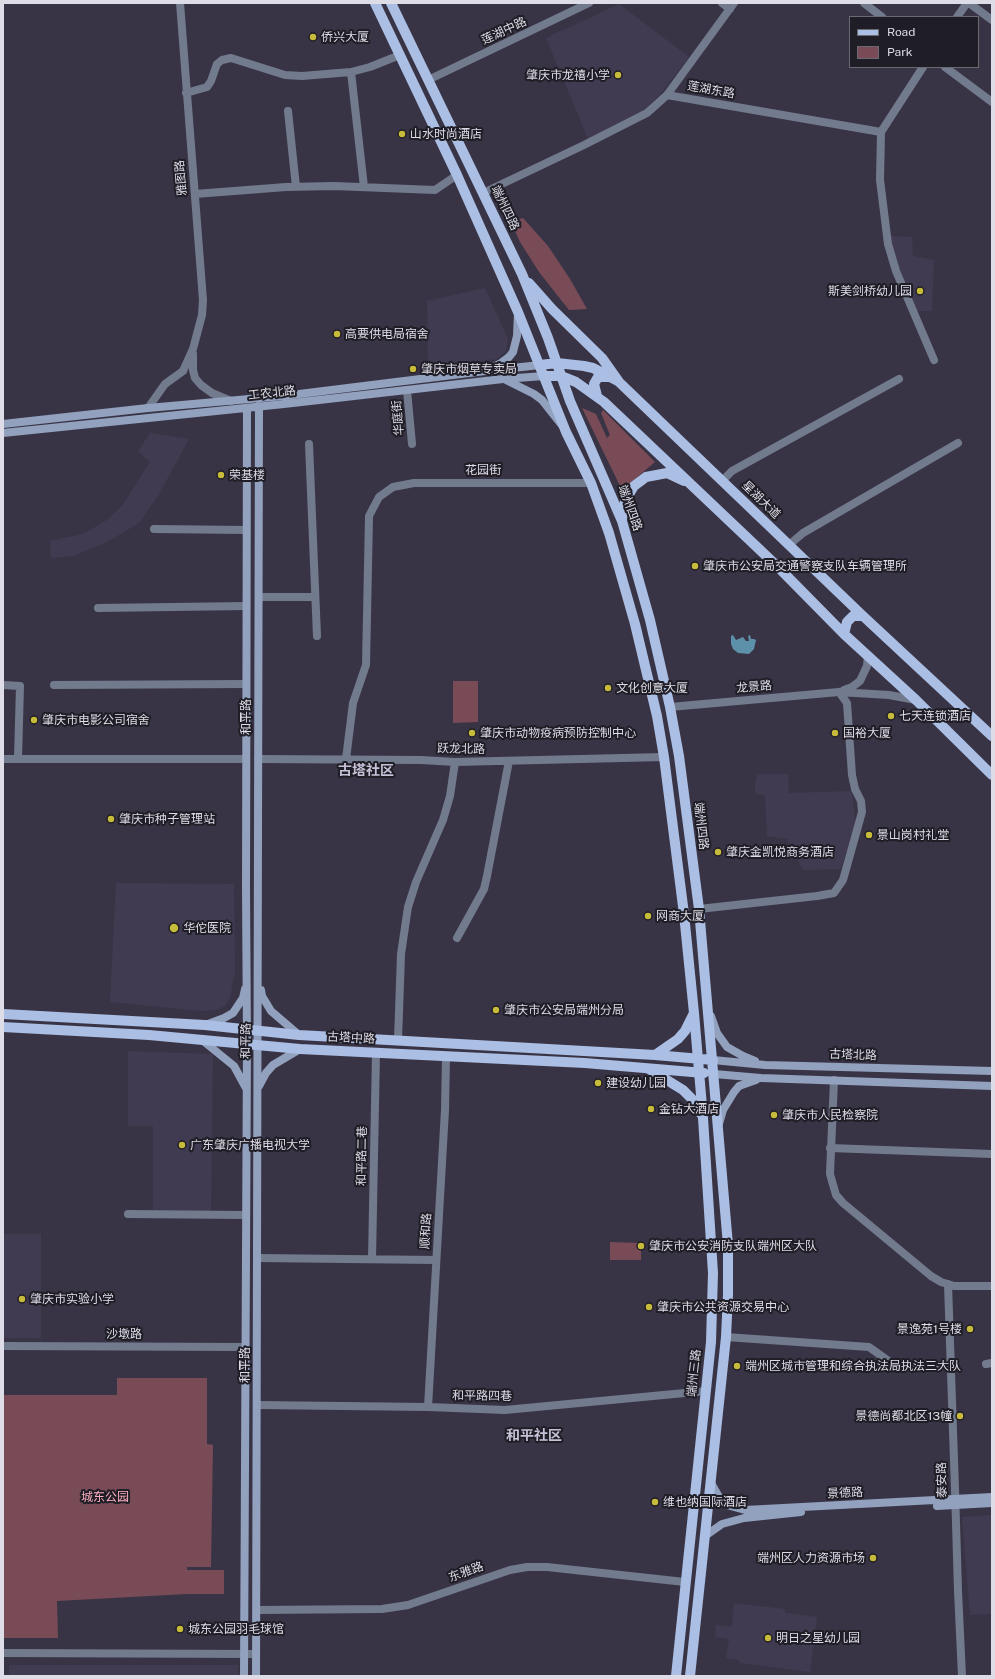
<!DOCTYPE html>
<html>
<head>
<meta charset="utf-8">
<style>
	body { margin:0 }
	#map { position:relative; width:995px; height:1679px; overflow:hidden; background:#393445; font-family:"Public Sans",sans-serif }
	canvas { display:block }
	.frame { position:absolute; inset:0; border:4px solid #dedce6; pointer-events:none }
	.legend { position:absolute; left:849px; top:16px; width:130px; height:52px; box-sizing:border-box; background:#1f1d25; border:1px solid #6b6972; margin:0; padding:5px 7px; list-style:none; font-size:12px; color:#dedce6 }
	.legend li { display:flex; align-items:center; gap:8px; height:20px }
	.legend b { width:20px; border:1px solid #6b6972 }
</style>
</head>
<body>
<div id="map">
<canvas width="995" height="1679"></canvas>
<div class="frame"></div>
<ul class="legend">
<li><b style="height:5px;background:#abbee3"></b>Road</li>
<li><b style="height:11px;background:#794b56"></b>Park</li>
</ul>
</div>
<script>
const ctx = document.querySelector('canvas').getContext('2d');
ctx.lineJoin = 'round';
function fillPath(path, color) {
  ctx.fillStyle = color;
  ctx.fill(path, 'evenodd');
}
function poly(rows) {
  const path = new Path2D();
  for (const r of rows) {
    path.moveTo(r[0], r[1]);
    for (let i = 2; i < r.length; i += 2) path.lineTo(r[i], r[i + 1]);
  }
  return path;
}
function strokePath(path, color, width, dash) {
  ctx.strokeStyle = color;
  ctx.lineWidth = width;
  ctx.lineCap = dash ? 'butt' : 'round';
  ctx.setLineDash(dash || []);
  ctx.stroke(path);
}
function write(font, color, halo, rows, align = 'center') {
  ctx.font = font + ' "Public Sans","Noto Sans SC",sans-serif';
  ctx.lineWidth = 4;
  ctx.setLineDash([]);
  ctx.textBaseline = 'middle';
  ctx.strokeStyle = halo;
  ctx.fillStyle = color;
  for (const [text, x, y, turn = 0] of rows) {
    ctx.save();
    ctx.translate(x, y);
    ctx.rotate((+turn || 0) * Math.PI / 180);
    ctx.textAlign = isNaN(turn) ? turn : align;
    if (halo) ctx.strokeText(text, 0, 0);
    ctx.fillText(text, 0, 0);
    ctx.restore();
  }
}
fillPath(poly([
	[619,4,689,57,662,92,640,114,588,139,546,38],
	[890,236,912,237,913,256,934,260,932,311,916,311,898,272],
	[485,288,508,339,506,351,497,359,428,367,427,301],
	[150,433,189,439,158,496,139,523,107,542,73,556,51,558,50,541,83,534,107,520,122,506,150,462,138,451],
	[757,774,788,774,789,793,852,791,855,823,841,869,803,870,787,839,767,836,765,795,755,794,755,784],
	[116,883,234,884,235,972,230,998,225,1006,216,1010,201,1011,110,1002],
	[128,1051,213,1054,211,1215,153,1215,153,1126,128,1126],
	[3,1234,41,1234,41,1338,3,1338],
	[992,1515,992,1614,970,1615,962,1517],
	[734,1603,785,1609,785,1613,817,1617,810,1672,739,1663,739,1660,726,1658,729,1639,715,1637,716,1625,732,1627],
	[9,1665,238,1665,238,1676,9,1676]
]), '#413b52');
fillPath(poly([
	[523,218,548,246,570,279,587,309,569,310,539,272,520,242,511,222],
	[582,408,596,414,607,438,610,435,601,413,603,410,655,462,622,490],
	[453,681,478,681,478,722,453,723],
	[610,1242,641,1243,641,1260,610,1260],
	[117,1378,207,1378,207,1444,213,1445,211,1567,187,1567,187,1570,224,1570,224,1594,187,1594,57,1601,58,1638,3,1638,3,1395,117,1395]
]), '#794b56');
fillPath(poly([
	[733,635,736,640,743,637,746,641,749,641,748,636,750,635,751,639,754,639,756,640,754,649,749,654,738,653,733,649,731,644,731,636]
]), '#5d90a9');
strokePath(poly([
	[722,3,730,9],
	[864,3,882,17],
	[969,3,992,20],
	[957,17,967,3],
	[945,67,992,102],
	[351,72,364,187],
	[428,80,589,3],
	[186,93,207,87,211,81,217,64,222,60,231,58,285,75,302,76,351,72,370,67,400,55],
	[667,95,881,132],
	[288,111,296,187],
	[881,132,880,180,888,244,896,271,934,360],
	[881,132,923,67],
	[483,193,584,145,647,113,667,95,734,3],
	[195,194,286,187,334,186,435,190,457,175],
	[193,354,193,370,195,378,201,385,212,393,231,401],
	[407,390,412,444],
	[148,408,165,384,183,371,193,349,202,315,203,300,180,3],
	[309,444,317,636],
	[722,481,732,471,899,379],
	[154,529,246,530],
	[789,545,803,533,958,443],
	[259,597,315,597],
	[98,608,246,606],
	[3,685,20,686,18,759],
	[54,685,246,684],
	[844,690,852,687,860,681,867,666,868,656],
	[670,707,839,692,889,695,916,700],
	[3,759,246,759],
	[258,759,421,760,455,762,664,757],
	[346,759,353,703,366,665,369,516,379,497,393,487,414,483,591,483],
	[699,909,817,896,834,893,843,880,862,812,861,801,855,789,852,775,847,703,839,692],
	[457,938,484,889,487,876,509,761],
	[398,1040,401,954,408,907,416,882,443,820,450,796,455,762],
	[834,1080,830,1174,836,1195,843,1203,931,1276,941,1282,954,1286,992,1286],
	[830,1148,992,1154],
	[128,1214,246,1215],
	[257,1258,436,1260],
	[372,1259,376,1053],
	[948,1284,955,1489,958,1591,962,1676],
	[726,1337,869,1347,897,1367,950,1365],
	[3,1346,245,1347],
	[986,1364,992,1363],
	[257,1405,428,1407,505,1410,706,1391],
	[428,1407,445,1110,446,1056],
	[257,1610,382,1609,408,1605,510,1570,527,1567,547,1567,685,1582],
	[3,1653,256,1654]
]), '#727b8d', 8);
strokePath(poly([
	[489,369,501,363,509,357,513,352,517,336,518,313],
	[506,380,534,394,542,400,561,424],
	[3,424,148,408,283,396,485,371,540,365],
	[3,433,284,404,503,379,544,376],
	[261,990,262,996,271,1011,299,1035],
	[711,1016,717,1033,727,1047,743,1056,755,1061],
	[208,1024,224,1018,233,1013,243,998,245,989],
	[202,1040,234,1066,246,1088],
	[713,1060,765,1065,992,1071],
	[714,1074,761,1078,992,1086],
	[259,1086,266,1073,273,1065,300,1049],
	[719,1124,723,1110,734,1092,739,1086,756,1080],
	[711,1483,723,1504,745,1510,992,1497],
	[937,1506,992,1503],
	[705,1536,722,1524,744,1518,801,1512],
	[244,1676,247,1044,246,888,247,408],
	[256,1676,259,406]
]), '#92a1be', 8);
strokePath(poly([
	[375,3,457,175,518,312,566,432,591,483,609,533,635,624,657,716,664,757,684,914,694,1013,703,1118,713,1273,711,1342,676,1676],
	[391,3,522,274,548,338,570,401,622,521,650,620,670,707,679,756,699,909,728,1245,728,1294,726,1337,690,1676],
	[529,283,552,309,602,358,619,382,863,616,992,736],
	[540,365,557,363,584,366,593,368,616,380],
	[544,376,561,376,576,382,604,402,778,567,844,634,916,700,992,775],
	[597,396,594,384,598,377,610,377],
	[622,519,625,501,634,486,646,477,667,473,684,481],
	[844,634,847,622,853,616,863,616],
	[3,1014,205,1025,299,1035,655,1055,713,1060],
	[3,1027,149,1035,300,1049,585,1063,704,1073],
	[655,1055,678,1039,685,1031,694,1013],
	[649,1069,683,1090,694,1101,701,1114]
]), '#abbee3', 10);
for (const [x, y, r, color] of [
	[313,37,4,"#c7bb3c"],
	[618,75,4,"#c7bb3c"],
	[402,134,4,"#c7bb3c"],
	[920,291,4,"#c7bb3c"],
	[337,334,4,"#c7bb3c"],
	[413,369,4,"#c7bb3c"],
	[221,475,4,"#c7bb3c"],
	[695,566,4,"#c7bb3c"],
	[608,688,4,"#c7bb3c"],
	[891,716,4,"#c7bb3c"],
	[34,720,4,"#c7bb3c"],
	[472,733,4,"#c7bb3c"],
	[835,733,4,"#c7bb3c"],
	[111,819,4,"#c7bb3c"],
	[869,835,4,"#c7bb3c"],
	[718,852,4,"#c7bb3c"],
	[648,916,4,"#c7bb3c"],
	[174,928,5,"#c7bb3c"],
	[496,1010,4,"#c7bb3c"],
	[598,1083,4,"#c7bb3c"],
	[651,1109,4,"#c7bb3c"],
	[774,1115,4,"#c7bb3c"],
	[182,1145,4,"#c7bb3c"],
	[641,1246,4,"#c7bb3c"],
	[22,1299,4,"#c7bb3c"],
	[649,1307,4,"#c7bb3c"],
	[970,1329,4,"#c7bb3c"],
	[737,1366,4,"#c7bb3c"],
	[960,1416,4,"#c7bb3c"],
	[655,1502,4,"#c7bb3c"],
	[873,1558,4,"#c7bb3c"],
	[180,1629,4,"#c7bb3c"],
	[768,1638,4,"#c7bb3c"]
]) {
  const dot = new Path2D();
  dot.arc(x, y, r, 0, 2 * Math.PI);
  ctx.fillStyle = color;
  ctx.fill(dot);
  strokePath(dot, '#1f1d25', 1.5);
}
write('12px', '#dedce6', '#1f1d25', [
	["莲湖中路",504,31,-25],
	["莲湖东路",711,90,10],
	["雅图路",181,178,-95],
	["端州四路",505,208,64],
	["工农北路",272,393,-6],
	["华庭街",398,418,-95],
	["花园街",483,470],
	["星湖大道",761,500,44],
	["端州四路",630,508,70],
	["龙景路",754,687,-5],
	["和平路",246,717,-90],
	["跃龙北路",461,749,1],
	["端州四路",701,826,83],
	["古塔中路",351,1038,3],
	["和平路",246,1041,-89],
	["古塔北路",853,1055,2],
	["和平路二巷",362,1156,-89],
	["顺和路",426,1231,-86],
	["沙墩路",124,1334],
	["和平路",245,1365,-90],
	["端州三路",694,1373,-84],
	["和平路四巷",482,1396,1],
	["泰安路",942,1480,-91],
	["景德路",845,1493,-3],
	["东雅路",466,1572,-20]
]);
write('12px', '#dedce6', '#1f1d25', [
	["侨兴大厦",321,37],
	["肇庆市龙禧小学",610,75,"right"],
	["山水时尚酒店",410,134],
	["斯美剑桥幼儿园",912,291,"right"],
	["高要供电局宿舍",345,334],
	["肇庆市烟草专卖局",421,369],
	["荣基楼",229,475],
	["肇庆市公安局交通警察支队车辆管理所",703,566],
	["文化创意大厦",616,688],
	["七天连锁酒店",899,716],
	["肇庆市电影公司宿舍",42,720],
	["肇庆市动物疫病预防控制中心",480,733],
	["国裕大厦",843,733],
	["肇庆市种子管理站",119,819],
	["景山岗村礼堂",877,835],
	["肇庆金凯悦商务酒店",726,852],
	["网商大厦",656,916],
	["华佗医院",183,928],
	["肇庆市公安局端州分局",504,1010],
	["建设幼儿园",606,1083],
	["金钻大酒店",659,1109],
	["肇庆市人民检察院",782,1115],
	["广东肇庆广播电视大学",190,1145],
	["肇庆市公安消防支队端州区大队",649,1246],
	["肇庆市实验小学",30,1299],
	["肇庆市公共资源交易中心",657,1307],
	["景逸苑1号楼",962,1329,"right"],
	["端州区城市管理和综合执法局执法三大队",745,1366],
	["景德尚都北区13幢",952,1416,"right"],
	["维也纳国际酒店",663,1502],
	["端州区人力资源市场",865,1558,"right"],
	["城东公园羽毛球馆",188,1629],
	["明日之星幼儿园",776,1638]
], 'left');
write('12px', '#fdadbf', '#1f1d25', [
	["城东公园",105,1497]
]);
write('bold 14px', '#c6c1d6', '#1f1d25', [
	["古塔社区",366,771],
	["和平社区",534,1436]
]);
</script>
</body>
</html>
